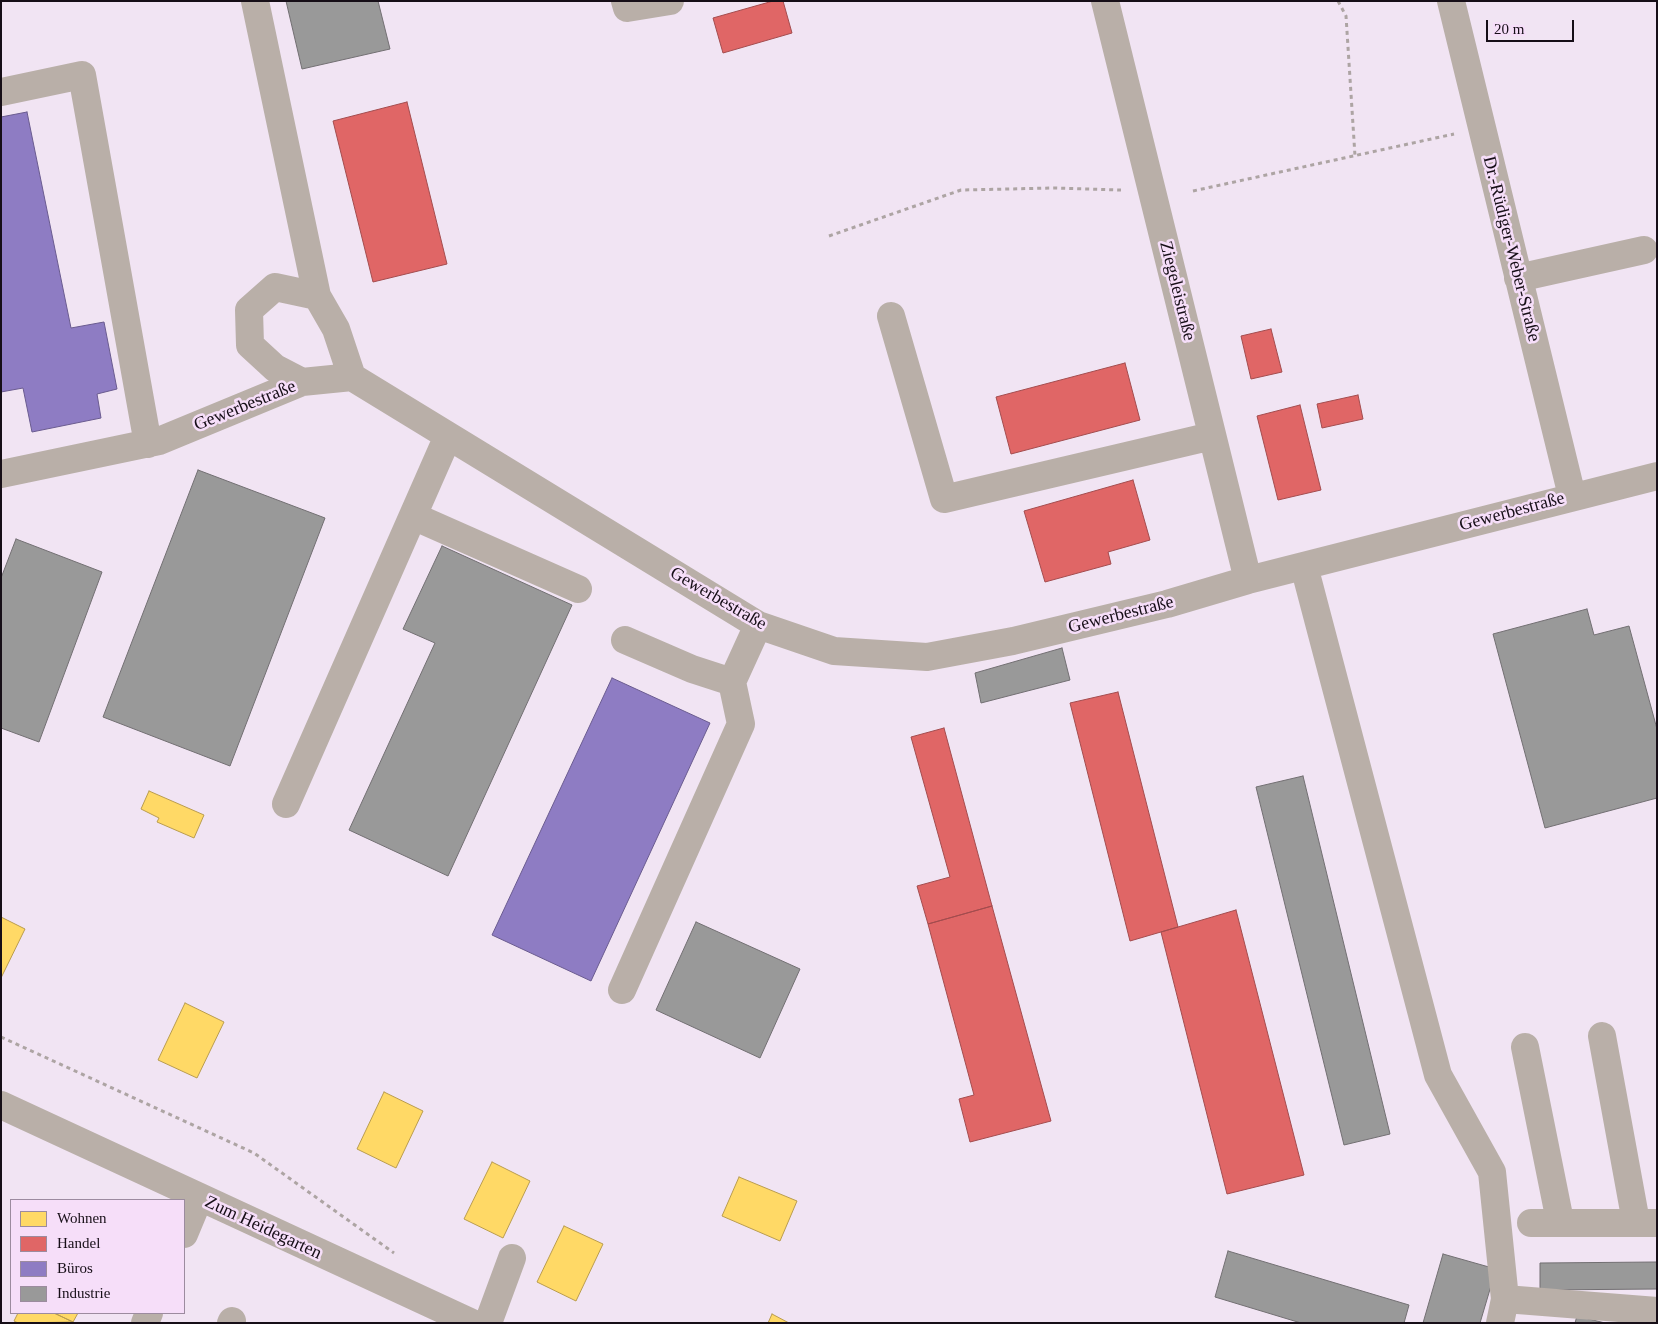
<!DOCTYPE html>
<html>
<head>
<meta charset="utf-8">
<style>
	body { margin:0 }
	#map { position:relative; width:1658px; height:1324px; overflow:hidden; background:#f1e4f3; font-family:"Times New Roman",serif }
	canvas { display:block }
	.frame { position:absolute; inset:0; border:2px solid #160e17; pointer-events:none }
	.legend { position:absolute; left:10px; top:1199px; width:175px; height:115px; box-sizing:border-box; background:#f6def9; border:1px solid #9c8b9f; margin:0; padding:6px 9px; list-style:none; font-size:15px; color:#160e17 }
	.legend li { display:flex; align-items:center; gap:10px; height:25px }
	.legend b { width:25px; border:1px solid #9c8b9f }
	.scale { position:absolute; left:1486px; top:20px; width:88px; height:22px; box-sizing:border-box; border:2px solid #160e17; border-top:0; padding-left:6px; font-size:15px; line-height:18px; white-space:nowrap; color:#160e17; -webkit-text-stroke:4px #f6def9; paint-order:stroke }
</style>
</head>
<body>
<div id="map">
<canvas width="1658" height="1324"></canvas>
<div class="frame"></div>
<ul class="legend">
<li><b style="height:14px;background:#ffd966"></b>Wohnen</li>
<li><b style="height:14px;background:#e06666"></b>Handel</li>
<li><b style="height:14px;background:#8e7cc3"></b>Büros</li>
<li><b style="height:14px;background:#999"></b>Industrie</li>
</ul>
<div class="scale">20 m</div>
</div>
<script>
const ctx = document.querySelector('canvas').getContext('2d');
ctx.lineJoin = 'round';
function fillPath(path, color) {
  ctx.fillStyle = color;
  ctx.fill(path, 'evenodd');
}
function poly(rows) {
  const path = new Path2D();
  for (const r of rows) {
    path.moveTo(r[0], r[1]);
    for (let i = 2; i < r.length; i += 2) path.lineTo(r[i], r[i + 1]);
  }
  return path;
}
function strokePath(path, color, width, dash) {
  ctx.strokeStyle = color;
  ctx.lineWidth = width;
  ctx.lineCap = dash ? 'butt' : 'round';
  ctx.setLineDash(dash || []);
  ctx.stroke(path);
}
function write(font, color, halo, rows, align = 'center') {
  ctx.font = font + ' "Times New Roman",serif';
  ctx.lineWidth = 5;
  ctx.setLineDash([]);
  ctx.textBaseline = 'middle';
  ctx.strokeStyle = halo;
  ctx.fillStyle = color;
  for (const [text, x, y, turn = 0] of rows) {
    ctx.save();
    ctx.translate(x, y);
    ctx.rotate((+turn || 0) * Math.PI / 180);
    ctx.textAlign = isNaN(turn) ? turn : align;
    if (halo) ctx.strokeText(text, 0, 0);
    ctx.fillText(text, 0, 0);
    ctx.restore();
  }
}
const homes = poly([
	[149,791,204,815,194,838,157,822,159,818,141,809,149,791],
	[1,917,25,929,1,978,1,917],
	[185,1003,224,1022,197,1078,158,1060,185,1003],
	[384,1092,423,1111,396,1168,357,1149,384,1092],
	[492,1162,530,1181,503,1238,464,1219,492,1162],
	[739,1177,797,1201,780,1241,722,1216,739,1177],
	[564,1226,603,1244,576,1301,537,1282,564,1226],
	[18,1313,54,1313,73,1322,18,1323,14,1321,18,1313],
	[54,1313,78,1313,73,1322,54,1313],
	[772,1314,789,1323,768,1323,772,1314]
]);
fillPath(homes, '#ffd966');
strokePath(homes, '#b99c4e', 1);
const shops = poly([
	[773,1,783,1,792,33,723,53,713,18,773,1],
	[407,102,447,264,373,282,333,121,407,102],
	[1271,329,1282,372,1251,379,1241,336,1271,329],
	[1125,363,1140,420,1011,454,996,397,1125,363],
	[1358,395,1363,419,1322,428,1317,404,1358,395],
	[1300,405,1321,490,1278,500,1257,416,1300,405],
	[1133,480,1150,540,1108,552,1111,564,1045,582,1024,511,1133,480],
	[1118,692,1178,927,1130,941,1070,703,1118,692],
	[944,728,992,906,928,924,917,886,950,877,911,737,944,728],
	[992,906,1051,1121,970,1142,959,1099,974,1095,928,924,992,906],
	[1236,910,1304,1175,1227,1194,1161,932,1236,910]
]);
fillPath(shops, '#e06666');
strokePath(shops, '#a34c4e', 1);
const offices = poly([
	[27,112,71,328,104,322,117,389,97,394,101,418,32,432,23,388,1,392,1,117,27,112],
	[612,678,710,723,591,981,492,935,612,678]
]);
fillPath(offices, '#8e7cc3');
strokePath(offices, '#6a5b8f', 1);
const industry = poly([
	[286,1,378,1,390,49,302,69,286,1],
	[198,470,325,518,230,766,103,717,198,470],
	[16,539,102,572,39,742,1,728,1,578,16,539],
	[442,546,572,605,448,876,349,830,435,643,403,629,442,546],
	[1587,609,1594,635,1629,626,1657,729,1657,798,1545,828,1493,634,1587,609],
	[1062,648,1070,680,981,703,975,673,1062,648],
	[1303,776,1390,1134,1344,1145,1256,787,1303,776],
	[696,922,800,969,760,1058,656,1010,696,922],
	[1228,1251,1409,1305,1404,1323,1301,1323,1215,1297,1228,1251],
	[1443,1254,1496,1269,1480,1323,1423,1323,1443,1254],
	[1657,1262,1657,1289,1540,1290,1540,1263,1657,1262],
	[1577,1316,1605,1323,1575,1323,1577,1316]
]);
fillPath(industry, '#999');
strokePath(industry, '#726f72', 1);
strokePath(poly([
	[1338,1,1346,16,1355,156],
	[1193,191,1454,134],
	[829,236,961,190,1054,188,1121,190],
	[1,1037,254,1153,394,1253]
]), '#ada4a3', 3, [4, 4]);
strokePath(poly([
	[255,1,317,296],
	[625,1,627,8,670,1],
	[1105,1,1248,580],
	[1451,1,1572,496],
	[1,92,82,75,148,444],
	[1518,278,1644,250],
	[891,316,944,499,1212,436],
	[302,382,275,368,250,345,249,310,275,287,317,296,336,329,352,377],
	[1,474,159,441,302,382,352,377,758,625,834,651,927,657,1013,641,1167,604,1248,580,1657,476],
	[413,516,578,589],
	[1304,566,1438,1075,1492,1172,1505,1299,1500,1323],
	[625,640,692,669,732,682],
	[286,804,448,436],
	[622,990,741,724,732,682,758,625],
	[1602,1036,1636,1222],
	[1525,1047,1560,1221],
	[1,1105,472,1323],
	[1531,1223,1657,1223],
	[184,1234,199,1198],
	[1505,1299,1657,1311],
	[145,1323,149,1313],
	[231,1323,232,1321],
	[488,1323,512,1258]
]), '#b9afa8', 28);
write('18px', '#160e17', '#f6def9', [
	["Dr.-Rüdiger-Weber-Straße",1511,249,76],
	["Ziegeleistraße",1177,291,76],
	["Gewerbestraße",245,406,-22],
	["Gewerbestraße",1512,512,-15],
	["Gewerbestraße",718,599,30],
	["Gewerbestraße",1121,615,-14],
	["Zum Heidegarten",263,1228,25]
]);
</script>
</body>
</html>
